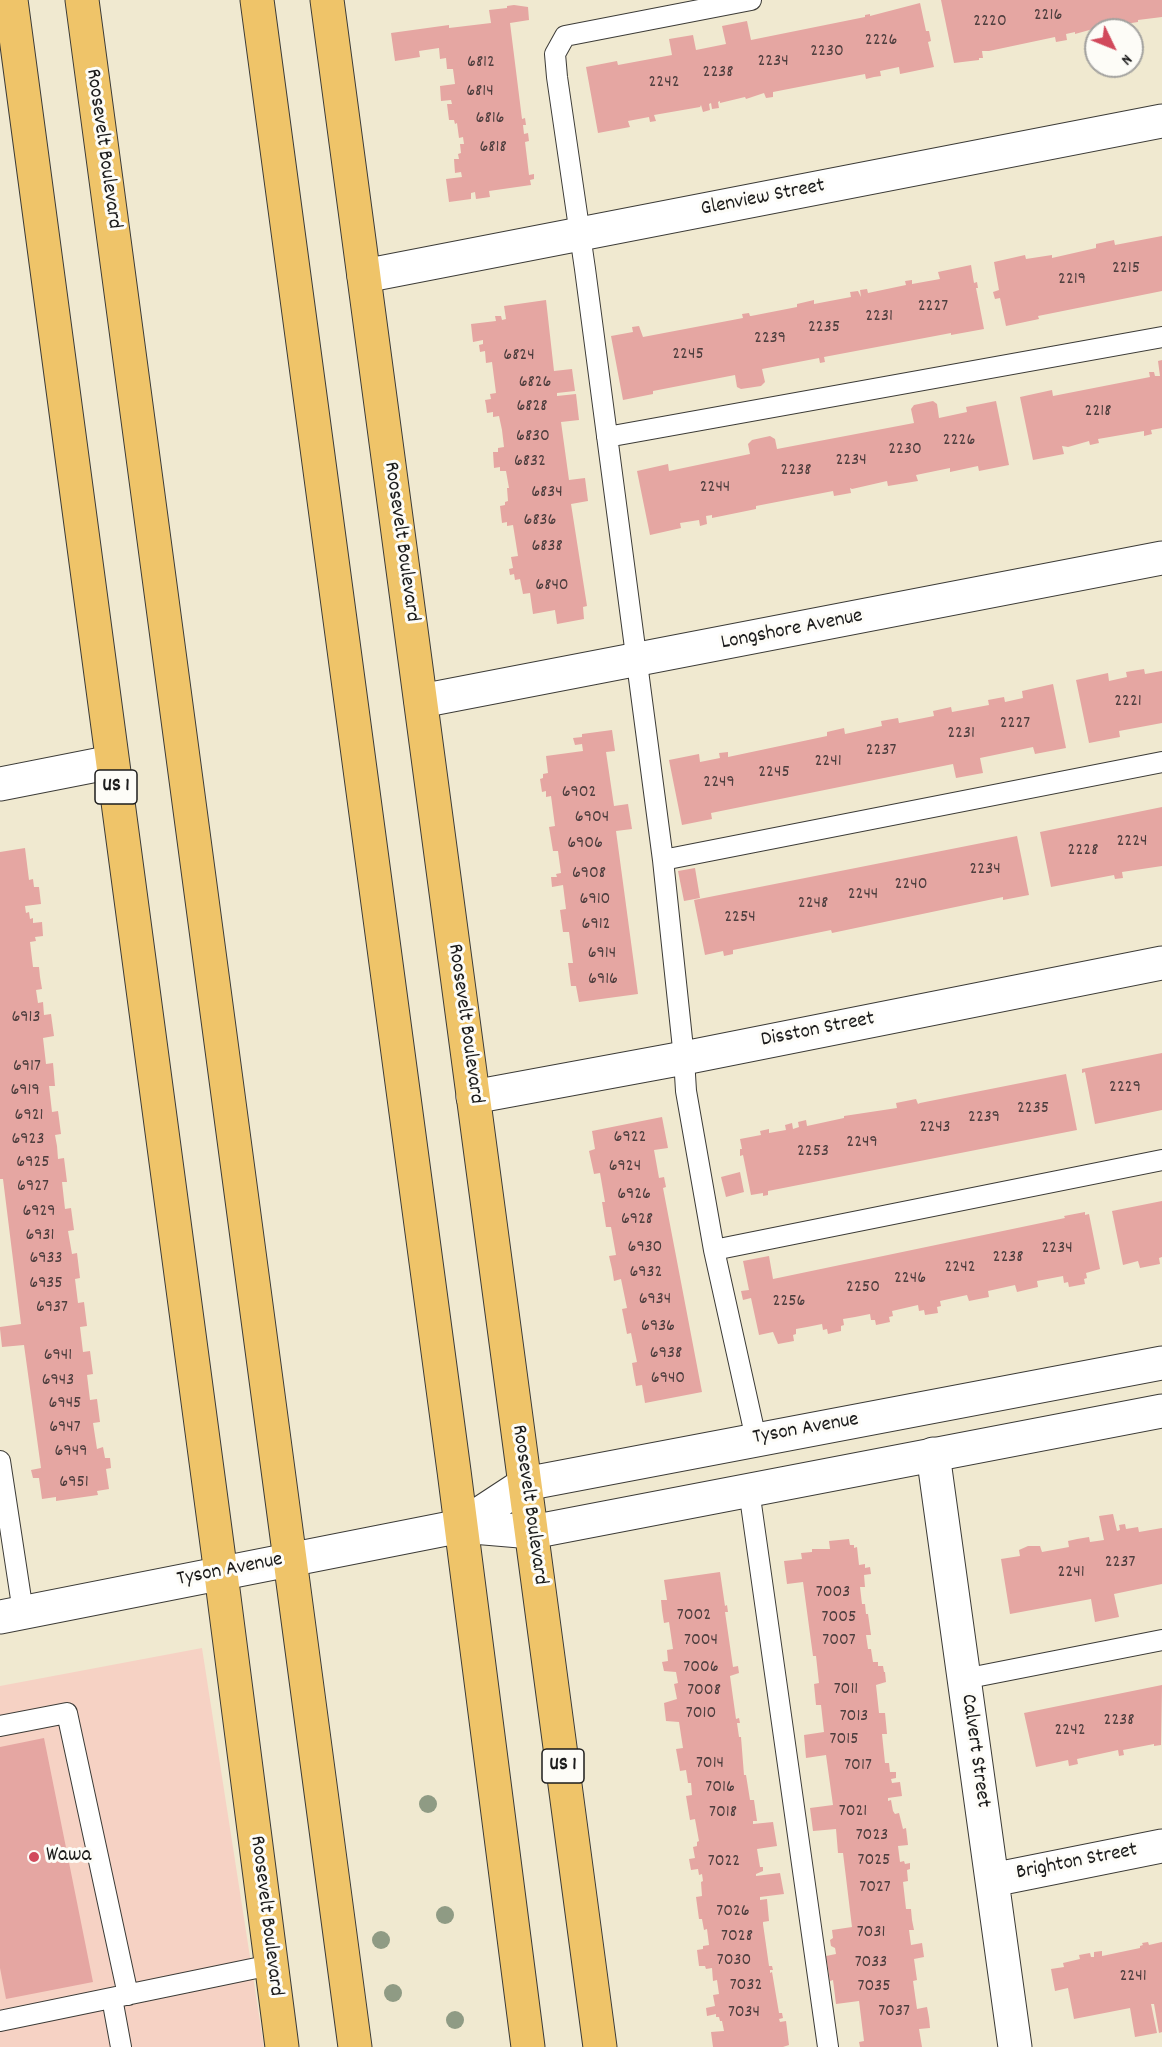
<!DOCTYPE html>
<html>
<head>
<meta charset="utf-8">
<style>
	body { margin:0 }
	#map { position:relative; width:1162px; height:2047px; overflow:hidden; background:#f0e9d0; font-family:Dekko,sans-serif }
	canvas { display:block }
	.north { position:absolute; left:1084px; top:18px; width:60px; height:60px; box-sizing:border-box; background:#fdfcf7; border:2px solid #a3a29f; border-radius:50%; rotate:133deg; font-size:16px; font-weight:700; line-height:24px; text-align:center; color:#1c1c1c }
	.north::after { content:''; display:block; margin:auto; width:21px; height:27px; background:#d1495b; clip-path:polygon(50% 0,100% 100%,50% 72%,0 100%) }
</style>
</head>
<body>
<div id="map">
<canvas width="1162" height="2047"></canvas>
<div class="north">N</div>
</div>
<script>
const ctx = document.querySelector('canvas').getContext('2d');
ctx.lineJoin = 'round';
function fillPath(path, color) {
  ctx.fillStyle = color;
  ctx.fill(path, 'evenodd');
}
function poly(rows) {
  const path = new Path2D();
  for (const r of rows) {
    path.moveTo(r[0], r[1]);
    for (let i = 2; i < r.length; i += 2) path.lineTo(r[i], r[i + 1]);
  }
  return path;
}
function strokePath(path, color, width, dash) {
  ctx.strokeStyle = color;
  ctx.lineWidth = width;
  ctx.lineCap = dash ? 'butt' : 'round';
  ctx.setLineDash(dash || []);
  ctx.stroke(path);
}
function write(font, color, halo, rows, align = 'center') {
  ctx.font = font + ' Dekko,sans-serif';
  ctx.lineWidth = 6;
  ctx.setLineDash([]);
  ctx.textBaseline = 'middle';
  ctx.strokeStyle = halo;
  ctx.fillStyle = color;
  for (const [text, x, y, turn = 0] of rows) {
    ctx.save();
    ctx.translate(x, y);
    ctx.rotate((+turn || 0) * Math.PI / 180);
    ctx.textAlign = isNaN(turn) ? turn : align;
    if (halo) ctx.strokeText(text, 0, 0);
    ctx.fillText(text, 0, 0);
    ctx.restore();
  }
}
fillPath(poly([
	[202,1648,264,2047,0,2047,0,1686]
]), '#f6d2c4');
fillPath(poly([
	[941,0,1162,0,1162,17,1138,20,1138,22,1093,29,1075,34,1075,32,1066,34,1067,40,1056,42,1055,37,989,51,982,51,983,58,979,58,979,60,954,63],
	[920,3,926,31,929,31,931,41,928,42,934,67,900,74,899,67,880,71,881,76,874,77,866,79,865,74,773,92,773,97,766,98,764,93,746,99,745,97,720,103,720,101,718,102,719,108,712,109,711,103,709,104,710,110,703,112,701,105,700,107,654,115,656,121,650,122,649,117,628,121,630,127,598,133,586,67,617,61,618,65,672,55,669,39,693,35,696,50,726,44,722,26,747,21,751,40,865,17,865,15,870,14,870,16],
	[514,5,528,7,529,20,510,23,522,119,525,118,526,125,523,125,524,134,528,133,529,141,525,142,529,175,534,174,534,179,530,180,531,185,489,191,490,197,476,199,475,192,471,193,471,199,449,202,446,179,462,177,461,172,455,173,454,159,459,159,458,154,461,153,460,144,464,144,463,137,459,138,457,123,455,124,454,120,449,120,447,104,452,104,451,100,441,101,440,86,455,84,453,69,447,69,446,58,440,59,439,48,419,51,420,57,395,61,391,33,449,25,449,28,491,23,489,10,507,8,507,6],
	[1162,236,1162,291,1038,316,1039,319,1006,326,1000,298,995,299,993,292,999,290,994,262,1025,255,1026,259,1052,255,1052,258,1096,248,1096,244,1114,240,1115,245],
	[971,265,974,283,977,282,978,288,976,288,984,329,951,335,951,333,824,357,825,362,820,363,819,358,762,369,765,382,761,386,741,389,737,387,735,375,653,391,653,394,623,400,611,336,633,332,632,327,639,326,643,337,743,318,742,314,749,313,750,316,751,316,797,307,797,304,814,300,814,304,851,297,850,292,858,291,861,297,860,290,867,289,868,293,906,285,905,281,912,280,912,284,940,279,938,272],
	[546,300,554,371,572,369,575,391,557,393,557,396,576,394,579,420,561,422,569,480,585,478,588,501,571,504,587,606,583,607,584,619,557,624,555,610,533,614,530,593,523,594,520,579,515,580,514,574,510,575,509,569,513,568,511,557,518,556,513,525,507,526,507,522,502,523,500,506,505,505,505,502,508,501,507,488,509,488,506,471,500,471,500,467,494,468,493,452,498,452,498,448,504,447,502,430,499,416,493,417,493,412,487,413,486,405,485,400,491,399,490,394,496,393,492,362,486,363,485,351,480,352,479,345,483,344,483,340,473,342,471,324,496,321,495,316,501,316,502,320,506,319,504,306],
	[1162,360,1162,428,1151,430,1152,434,1144,436,1144,431,1098,439,1099,443,1090,445,1089,441,1068,447,1062,446,1064,454,1033,460,1020,397,1052,390,1053,396,1150,377,1149,372,1154,372,1155,376,1160,376,1158,361],
	[933,401,937,404,939,418,967,412,966,407,996,401,1009,465,979,471,978,466,950,472,950,468,916,475,918,481,888,486,887,481,852,489,850,488,851,493,834,496,833,491,756,506,756,509,712,518,712,515,706,516,707,524,700,526,699,520,680,523,681,528,650,535,637,471,668,464,669,471,750,454,748,444,752,440,770,436,775,439,777,449,914,423,911,409,914,405],
	[1144,669,1145,674,1162,671,1162,723,1119,731,1120,737,1089,743,1076,680,1108,673,1109,681,1127,677,1126,672],
	[1053,684,1066,748,1035,754,1033,747,980,758,983,773,956,778,953,764,711,813,712,819,682,825,669,760,699,754,700,762,720,758,719,753,728,752,728,757,827,736,827,732,844,728,845,734,882,726,881,721,898,718,899,723,934,716,933,711,951,707,952,712,989,705,988,700,1004,697,1005,702,1023,698,1022,691],
	[612,730,615,751,606,752,614,806,628,804,632,829,616,831,638,994,579,1002,576,986,571,986,568,963,573,963,569,932,563,932,560,910,566,909,563,885,552,887,551,877,557,877,556,874,561,873,558,851,553,851,549,827,555,826,551,796,546,797,546,791,542,792,540,779,543,778,543,774,548,773,546,756,583,751,582,744,575,745,573,738,582,737,582,734],
	[1162,807,1162,866,1122,872,1123,878,1115,879,1114,875,1051,887,1040,832],
	[1017,836,1029,895,1003,900,1003,897,832,933,831,930,733,950,733,954,724,956,723,951,705,955,694,900],
	[25,848,29,880,33,879,34,887,39,887,41,904,25,906,26,913,29,912,30,919,33,918,33,923,42,922,43,936,35,937,36,941,30,942,33,967,39,967,40,977,42,989,36,990,38,1003,43,1002,44,1015,51,1014,54,1036,43,1038,46,1064,53,1063,55,1086,49,1086,52,1112,58,1111,61,1134,55,1135,57,1146,58,1159,64,1158,67,1182,62,1182,65,1209,71,1208,74,1230,68,1231,72,1254,77,1253,80,1278,75,1279,78,1303,84,1302,87,1326,80,1327,83,1352,90,1351,93,1374,87,1375,90,1400,97,1399,100,1422,93,1423,97,1449,103,1447,105,1458,110,1458,111,1468,106,1469,109,1489,97,1491,98,1495,56,1501,56,1497,42,1499,39,1478,33,1478,31,1470,41,1468,24,1345,2,1347,0,1329,0,1327,21,1324,3,1179,0,1179,0,852],
	[695,868,700,898,684,901,678,871],
	[1162,1053,1162,1110,1095,1124,1085,1072,1082,1073,1082,1069],
	[1066,1074,1077,1130,768,1191,768,1195,763,1196,763,1193,751,1195,743,1155,740,1156,740,1149,742,1149,740,1139,761,1135,760,1131,769,1129,769,1133,786,1130,785,1125,792,1123,793,1129,799,1127,798,1122,806,1120,807,1126,844,1118,844,1116,897,1108,896,1103,916,1099,918,1104,920,1103],
	[662,1117,668,1148,654,1150,659,1178,664,1177,666,1187,663,1188,702,1392,645,1403,642,1385,636,1386,634,1375,632,1363,637,1362,631,1333,627,1334,622,1309,627,1308,621,1279,614,1281,612,1269,609,1256,616,1255,611,1227,606,1227,602,1202,605,1202,600,1173,594,1174,589,1151,595,1149,592,1131],
	[740,1172,744,1192,726,1197,721,1177],
	[1162,1201,1162,1257,1159,1258,1160,1264,1140,1268,1138,1261,1123,1265,1112,1211],
	[1085,1212,1085,1215,1089,1214,1100,1269,1086,1273,1087,1278,1084,1279,1085,1284,1069,1287,1068,1282,1064,1283,1063,1276,1037,1281,1038,1287,1017,1292,1015,1285,988,1291,989,1297,969,1301,967,1295,940,1301,941,1306,937,1307,938,1313,925,1315,924,1310,919,1311,918,1305,892,1311,893,1316,889,1317,890,1322,876,1325,875,1320,871,1320,870,1314,855,1317,843,1319,844,1325,841,1326,841,1331,828,1334,827,1329,823,1330,822,1324,807,1327,796,1329,796,1334,793,1335,794,1341,778,1344,773,1332,759,1335,751,1298,743,1300,741,1291,749,1290,743,1261,769,1256,773,1279,1065,1218,1064,1216],
	[1113,1514,1117,1531,1120,1530,1119,1525,1125,1524,1126,1529,1138,1527,1139,1532,1162,1528,1162,1584,1114,1594,1119,1617,1095,1622,1091,1599,1010,1614,1001,1559,1020,1556,1019,1550,1028,1546,1040,1546,1042,1552,1069,1547,1068,1541,1077,1539,1089,1537,1090,1542,1104,1540,1099,1516],
	[849,1539,850,1545,854,1545,854,1548,857,1547,859,1565,865,1564,865,1568,870,1567,871,1574,864,1575,865,1587,860,1587,862,1604,865,1604,866,1614,868,1614,871,1635,866,1635,868,1649,871,1649,873,1662,878,1662,878,1666,883,1666,884,1672,885,1672,886,1682,876,1685,879,1713,885,1713,887,1734,882,1734,885,1763,889,1763,890,1772,896,1772,896,1778,891,1779,892,1783,900,1782,902,1796,888,1798,888,1801,891,1800,893,1811,895,1814,899,1813,903,1829,906,1828,908,1845,898,1846,900,1862,904,1861,905,1864,910,1863,910,1869,907,1870,908,1881,903,1882,906,1909,911,1909,912,1920,914,1930,909,1930,911,1945,922,1943,924,1957,914,1959,917,1980,913,1981,917,2009,927,2007,929,2018,930,2028,919,2029,922,2047,860,2047,859,2042,864,2041,859,2001,836,2004,833,1980,830,1981,826,1956,836,1954,835,1948,831,1946,830,1940,833,1938,832,1930,852,1927,843,1853,838,1853,836,1829,813,1831,810,1808,833,1805,826,1755,806,1758,804,1735,824,1732,821,1705,816,1705,814,1684,819,1683,816,1656,813,1656,803,1582,787,1584,784,1561,802,1559,801,1553,812,1552,812,1549,830,1549,829,1541],
	[720,1572,725,1606,727,1605,728,1612,725,1612,733,1667,738,1666,739,1673,730,1676,736,1719,739,1718,740,1723,737,1723,739,1737,741,1737,744,1775,746,1775,750,1800,754,1800,757,1821,753,1821,753,1824,773,1822,777,1846,757,1849,760,1867,763,1867,763,1871,756,1874,756,1876,780,1873,784,1894,760,1897,760,1900,767,1899,769,1921,763,1922,763,1924,769,1966,772,1966,773,1970,770,1970,770,1973,772,1972,779,2013,782,2013,783,2018,779,2019,780,2022,786,2021,789,2045,783,2047,713,2047,711,2032,724,2031,722,2021,720,2021,719,2017,716,2017,716,2014,707,2016,706,2008,715,2006,713,1995,719,1994,717,1980,713,1981,712,1968,706,1969,705,1966,699,1966,697,1950,703,1949,703,1946,709,1945,707,1929,704,1930,702,1919,699,1919,696,1897,702,1896,701,1882,703,1881,702,1874,699,1875,698,1869,691,1870,689,1859,695,1858,693,1847,697,1846,697,1842,699,1841,695,1819,690,1820,686,1796,692,1795,691,1783,688,1783,686,1770,680,1771,676,1749,683,1748,679,1722,666,1721,664,1703,677,1699,674,1684,678,1683,676,1672,664,1671,662,1662,668,1661,667,1650,673,1649,669,1622,664,1623,662,1610,661,1600,667,1600,664,1580],
	[1162,1685,1161,1745,1154,1746,1154,1744,1123,1750,1124,1755,1119,1756,1118,1750,1077,1759,1078,1764,1069,1766,1068,1760,1036,1767,1024,1713],
	[44,1738,93,1982,6,1999,0,1968,0,1747],
	[1148,1942,1149,1945,1162,1942,1162,2032,1159,2033,1154,2004,1151,2004,1157,2033,1135,2037,1130,2008,1074,2019,1068,1988,1055,1991,1051,1969,1064,1967,1063,1963,1080,1959,1079,1955,1090,1953,1091,1957,1094,1957,1094,1952,1102,1951,1102,1956,1140,1948,1140,1946,1143,1945,1142,1943]
]), '#e5a6a2');
const service = poly([
	[751,0,565,36,555,54,557,77,585,269,663,860,684,1058,686,1091,714,1250,756,1439],
	[607,437,1162,337],
	[663,860,1162,762],
	[714,1250,1162,1160],
	[0,1461,23,1612],
	[749,1490,828,2047],
	[964,1679,1162,1640],
	[0,1726,67,1713,128,1995],
	[112,1998,121,2047],
	[0,2021,271,1965]
]);
const minor = poly([
	[364,276,1162,121],
	[421,701,1162,558],
	[0,784,112,762],
	[473,1097,684,1058,1162,963],
	[933,1454,1015,2047],
	[992,1880,1162,1846]
]);
const tertiary = poly([
	[461,1526,525,1484,1162,1363],
	[0,1617,461,1526,532,1532,1162,1411]
]);
const trunk = poly([
	[11,0,221,1574,282,2047],
	[82,0,355,2047],
	[257,0,454,1471,528,2047],
	[327,0,600,2047]
]);
strokePath(service, '#3c3b37', 22);
strokePath(minor, '#3c3b37', 35);
strokePath(tertiary, '#3c3b37', 35);
strokePath(trunk, '#3c3b37', 35);
strokePath(service, '#fff', 20);
strokePath(minor, '#fff', 33);
strokePath(tertiary, '#fff', 33);
strokePath(trunk, '#efc469', 33);
ctx.fillStyle = '#8f9b84';
for (const [x, y] of [
	[428,1804],
	[445,1915],
	[381,1940],
	[393,1993],
	[455,2020]
]) {
  ctx.beginPath();
  ctx.arc(x, y, 9, 0, 2 * Math.PI);
  ctx.fill();
}
for (const [x, y, r, color] of [
	[34,1857,6,"#d1495b"]
]) {
  const dot = new Path2D();
  dot.arc(x, y, r, 0, 2 * Math.PI);
  ctx.fillStyle = color;
  ctx.fill(dot);
  strokePath(dot, '#fdfcf7', 2);
}
write('18px', '#4e3e3e', null, [
	["2216",1048,17],
	["2220",990,23],
	["2226",881,42],
	["2230",827,53],
	["2234",773,63],
	["6812",481,64],
	["2238",718,74],
	["2242",664,84],
	["6814",480,93],
	["6816",490,120],
	["6818",493,149],
	["2215",1126,270],
	["2219",1072,281],
	["2227",933,308],
	["2231",879,318],
	["2235",824,329],
	["2239",770,340],
	["2245",688,356],
	["6824",519,357],
	["6826",535,384],
	["6828",532,408],
	["2218",1098,413],
	["6830",533,438],
	["2226",959,442],
	["2230",905,451],
	["2234",851,462],
	["6832",530,463],
	["2238",796,472],
	["2244",715,489],
	["6834",547,494],
	["6836",540,522],
	["6838",547,548],
	["6840",552,587],
	["2221",1128,703],
	["2227",1015,725],
	["2231",961,735],
	["2237",881,752],
	["2241",828,763],
	["2245",774,774],
	["2249",719,784],
	["6902",579,794],
	["6904",592,819],
	["2224",1132,843],
	["6906",585,845],
	["2228",1083,852],
	["2234",985,871],
	["6908",589,875],
	["2240",911,886],
	["2244",863,896],
	["6910",595,901],
	["2248",813,905],
	["2254",740,919],
	["6912",596,926],
	["6914",602,955],
	["6916",603,981],
	["6913",26,1019],
	["6917",27,1068],
	["2229",1125,1089],
	["6919",25,1092],
	["2235",1033,1110],
	["6921",29,1117],
	["2239",984,1119],
	["2243",935,1129],
	["6922",630,1139],
	["6923",28,1141],
	["2249",862,1144],
	["2253",813,1153],
	["6925",33,1164],
	["6924",625,1168],
	["6927",33,1188],
	["6926",634,1196],
	["6929",39,1213],
	["6928",637,1221],
	["6931",40,1237],
	["6930",645,1249],
	["2234",1057,1250],
	["2238",1008,1259],
	["6933",46,1260],
	["2242",960,1269],
	["6932",646,1274],
	["2246",910,1280],
	["6935",46,1285],
	["2250",863,1289],
	["6934",655,1301],
	["2256",789,1303],
	["6937",52,1309],
	["6936",658,1328],
	["6938",666,1355],
	["6941",58,1357],
	["6940",668,1380],
	["6943",58,1382],
	["6945",65,1405],
	["6947",65,1429],
	["6949",71,1453],
	["6951",74,1484],
	["2237",1120,1564],
	["2241",1071,1574],
	["7003",833,1594],
	["7002",694,1617],
	["7005",839,1619],
	["7004",701,1642],
	["7007",839,1642],
	["7006",701,1669],
	["7011",846,1691],
	["7008",704,1692],
	["7010",701,1715],
	["7013",854,1718],
	["2238",1119,1722],
	["2242",1070,1732],
	["7015",844,1741],
	["7014",710,1765],
	["7017",858,1767],
	["7016",720,1789],
	["7021",853,1813],
	["7018",723,1814],
	["7023",872,1837],
	["7025",874,1862],
	["7022",724,1863],
	["7027",875,1889],
	["7026",733,1913],
	["7031",871,1934],
	["7028",737,1938],
	["7030",734,1962],
	["7033",871,1964],
	["2241",1133,1978],
	["7032",746,1987],
	["7035",874,1988],
	["7037",894,2013],
	["7034",744,2014]
]);
for (const [x, y, w] of [
	[116,787,42],
	[563,1766,42]
]) {
  const box = new Path2D();
  box.roundRect(x - w / 2, y - 17, w, 34, 4.5);
  ctx.fillStyle = '#fdfcf7';
  ctx.fill(box);
  strokePath(box, '#1c1c1c', 1.5);
}
write('bold 20px', '#1c1c1c', null, [
	["US 1",116,787],
	["US 1",563,1766]
]);
write('21px', '#1c1c1c', '#fdfcf7', [
	["Roosevelt Boulevard",102,149,82],
	["Glenview Street",763,199,-11],
	["Roosevelt Boulevard",400,542,82],
	["Longshore Avenue",792,631,-11],
	["Roosevelt Boulevard",464,1024,82],
	["Disston Street",818,1031,-11],
	["Tyson Avenue",806,1430,-10],
	["Roosevelt Boulevard",528,1505,82],
	["Tyson Avenue",230,1571,-11],
	["Calvert Street",974,1751,82],
	["Brighton Street",1077,1863,-11],
	["Roosevelt Boulevard",265,1916,83]
]);
write('21px', '#1c1c1c', '#fdfcf7', [
	["Wawa",46,1857]
], 'left');
</script>
</body>
</html>
